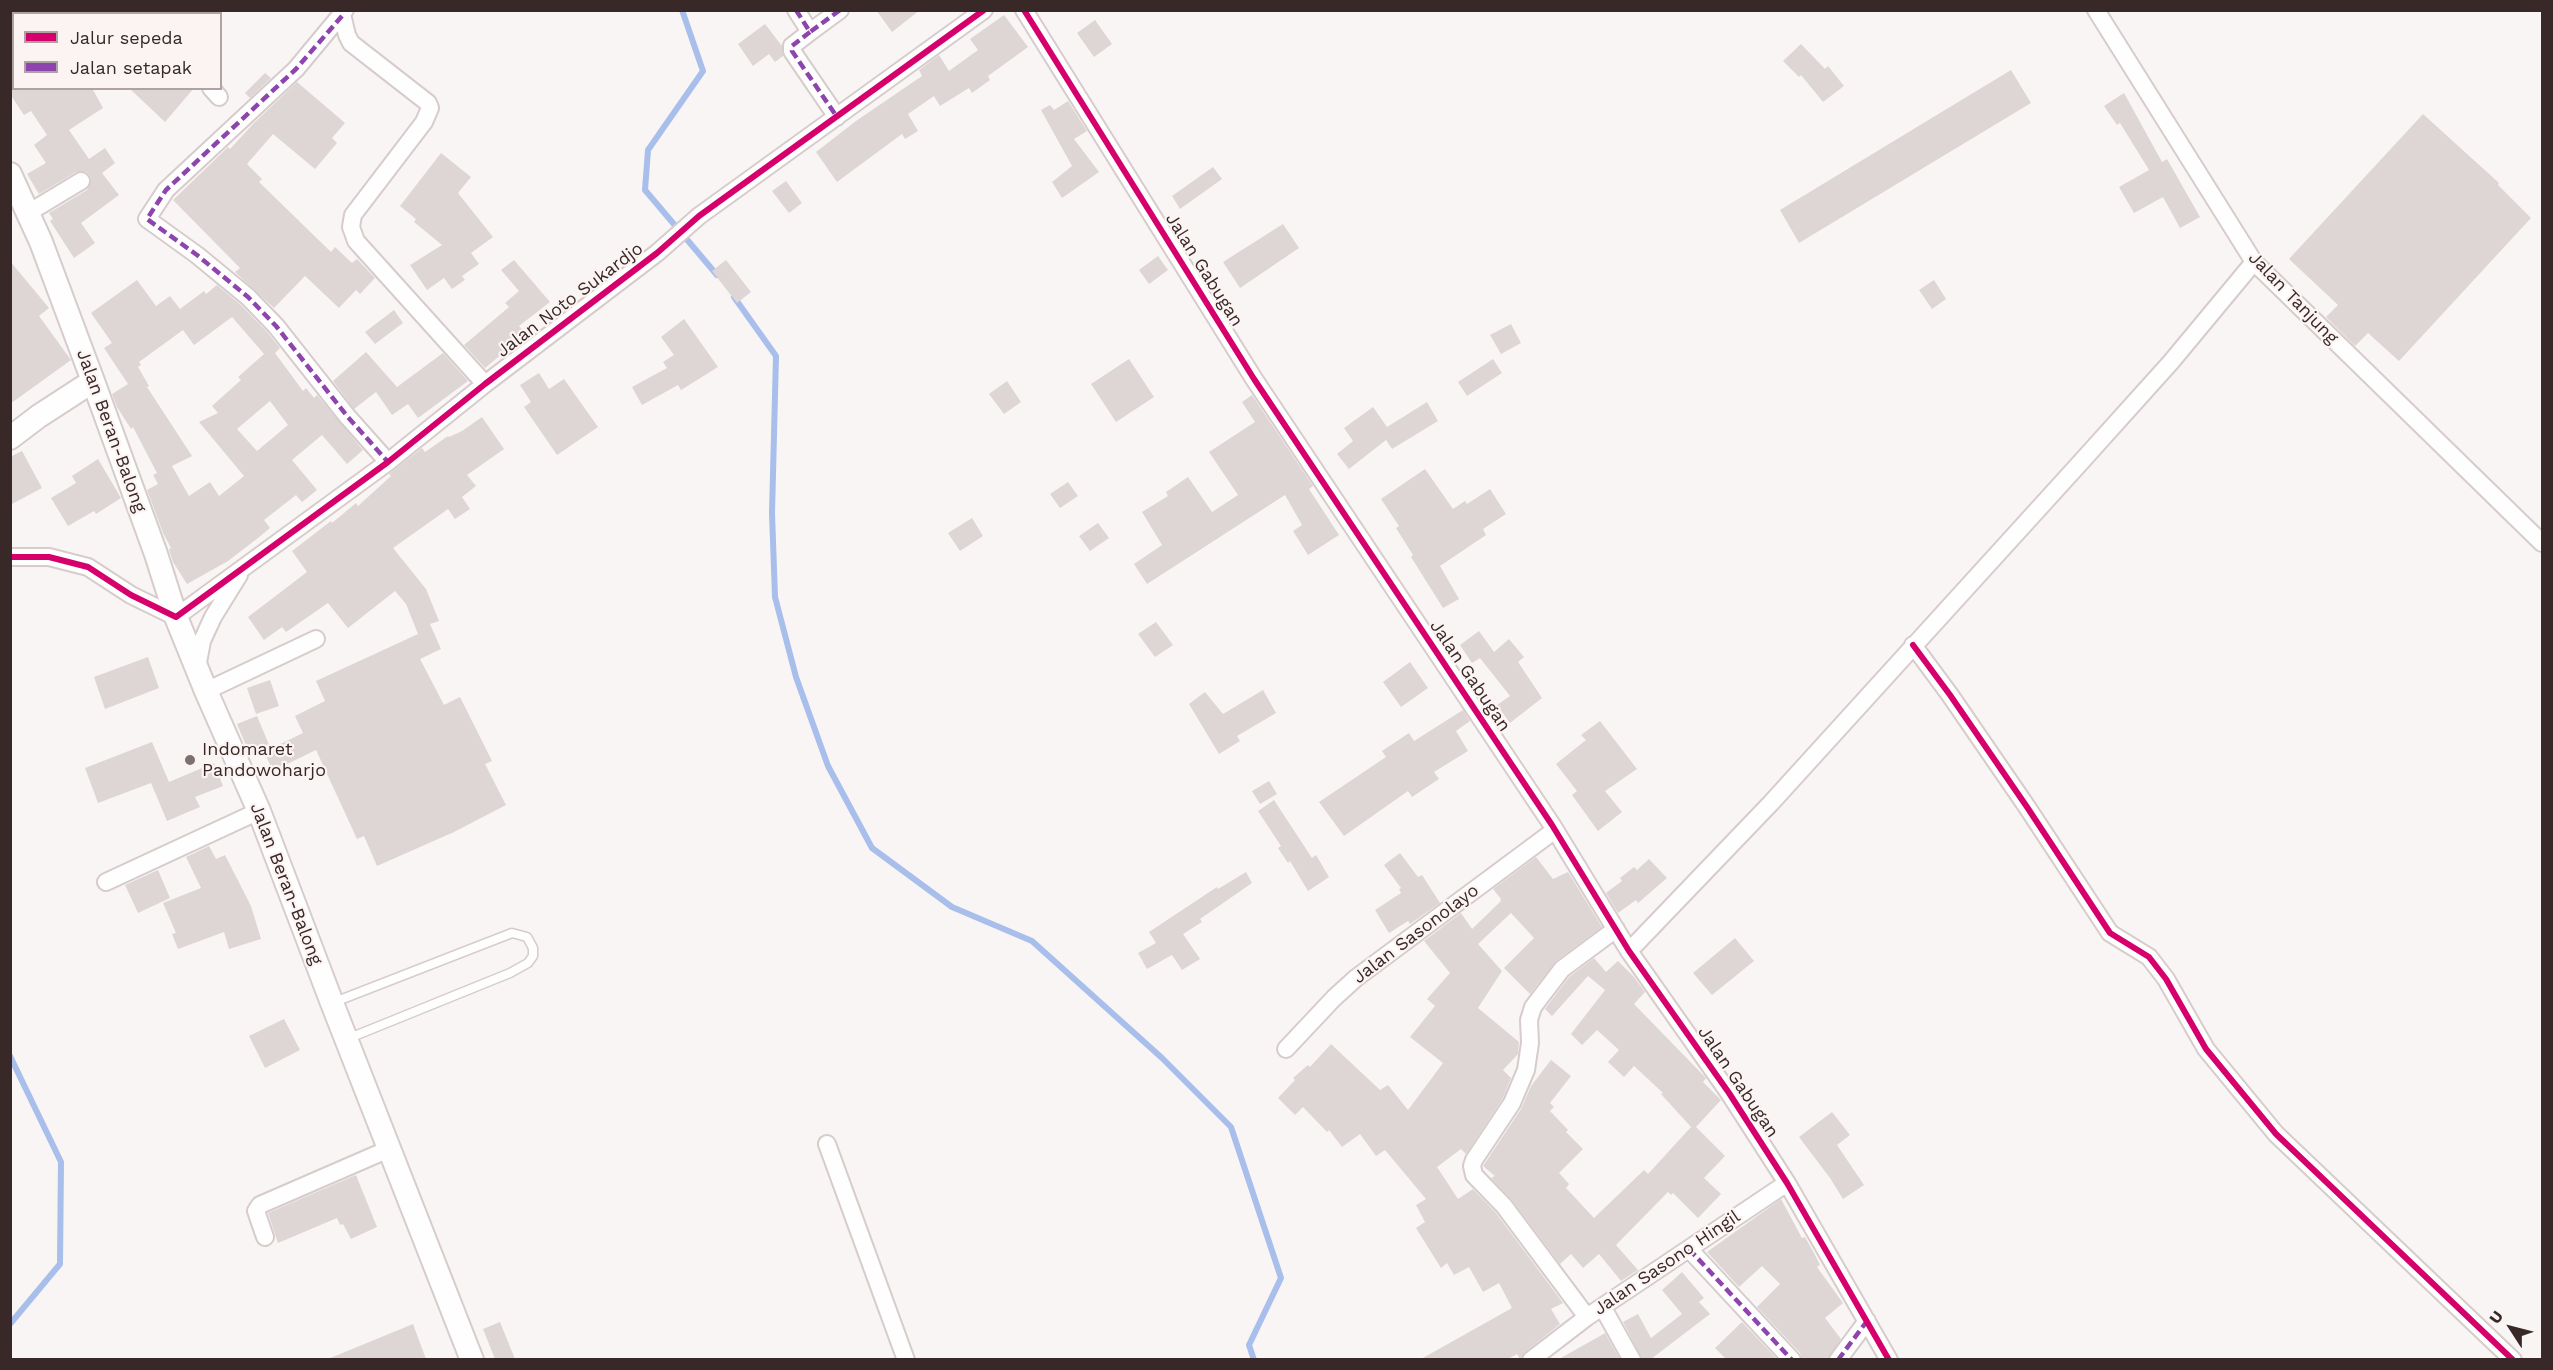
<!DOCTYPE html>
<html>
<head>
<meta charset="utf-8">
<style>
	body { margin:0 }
	#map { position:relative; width:2553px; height:1370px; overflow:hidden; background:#faf5f5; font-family:"Work Sans",sans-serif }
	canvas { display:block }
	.frame { position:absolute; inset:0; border:12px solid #382928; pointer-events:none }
	.legend { position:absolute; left:12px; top:12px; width:210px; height:78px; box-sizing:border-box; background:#fcf4f3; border:2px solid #aea3a2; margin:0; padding:8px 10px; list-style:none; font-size:18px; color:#382928 }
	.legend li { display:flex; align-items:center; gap:12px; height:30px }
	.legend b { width:30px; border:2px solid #aea3a2 }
	.north { position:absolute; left:2481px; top:1298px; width:60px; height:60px; -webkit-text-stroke:4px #fcf4f3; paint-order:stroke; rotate:306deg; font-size:16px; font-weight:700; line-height:24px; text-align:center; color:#382928 }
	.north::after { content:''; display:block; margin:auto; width:21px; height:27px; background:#382928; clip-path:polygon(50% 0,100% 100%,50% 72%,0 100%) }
</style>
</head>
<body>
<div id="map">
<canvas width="2553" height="1370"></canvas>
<div class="frame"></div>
<ul class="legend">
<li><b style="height:8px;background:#d6006c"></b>Jalur sepeda</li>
<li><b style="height:8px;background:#8e44ad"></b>Jalan setapak</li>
</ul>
<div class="north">U</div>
</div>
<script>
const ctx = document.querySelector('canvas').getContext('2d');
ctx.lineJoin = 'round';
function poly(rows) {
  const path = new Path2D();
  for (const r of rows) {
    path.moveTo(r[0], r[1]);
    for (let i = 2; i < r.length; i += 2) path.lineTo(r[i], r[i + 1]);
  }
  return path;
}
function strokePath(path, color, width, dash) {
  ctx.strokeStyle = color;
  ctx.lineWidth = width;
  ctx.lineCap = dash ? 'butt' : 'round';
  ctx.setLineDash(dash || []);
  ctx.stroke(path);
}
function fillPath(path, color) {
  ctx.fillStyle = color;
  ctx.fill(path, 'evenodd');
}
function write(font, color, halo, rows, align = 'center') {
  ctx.font = font + ' "Work Sans",sans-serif';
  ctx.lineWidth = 4.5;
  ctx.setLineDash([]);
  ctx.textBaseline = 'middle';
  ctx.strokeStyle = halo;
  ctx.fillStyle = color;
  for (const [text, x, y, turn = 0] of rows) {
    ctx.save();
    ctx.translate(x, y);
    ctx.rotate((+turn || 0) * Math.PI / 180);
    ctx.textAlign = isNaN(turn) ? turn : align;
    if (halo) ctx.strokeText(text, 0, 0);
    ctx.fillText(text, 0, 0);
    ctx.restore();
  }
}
strokePath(poly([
	[682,10,703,71,648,150,645,190,717,275],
	[734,297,776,356,772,513,775,597,796,677,828,766,872,848,952,907,1032,941,1162,1058,1231,1127,1281,1278,1249,1345,1254,1360],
	[10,1056,61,1162,60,1264,10,1324]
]), '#a8beeb', 6);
fillPath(poly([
	[876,10,920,10,892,32],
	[1004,15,1028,47,988,76,990,80,972,93,969,88,940,106,934,96,908,114,918,131,905,139,902,134,837,182,816,152,856,121,922,76,919,70,939,55,949,71,978,50,970,39],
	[1095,20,1112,44,1094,57,1077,33],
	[765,24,782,46,783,56,775,62,769,54,753,66,738,44],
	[1801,44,1825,69,1828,66,1844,86,1823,102,1801,75,1799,77,1783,61],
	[2011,70,2031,103,1799,243,1780,210],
	[265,73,271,78,250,98,245,93],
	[297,82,345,123,332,138,337,143,315,169,273,134,247,164,262,179,259,182,331,252,335,247,352,263,357,259,375,278,360,294,356,290,339,308,305,276,274,308,235,272,240,268,173,200,228,147,230,149,254,123],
	[10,88,92,88,103,108,69,130,89,159,105,148,115,163,102,173,119,195,81,223,95,243,74,258,50,221,53,219,49,213,87,190,91,181,90,176,86,172,76,172,39,194,27,174,46,163,34,145,47,135,31,111,24,115,10,94],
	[129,88,194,88,165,122],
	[2124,93,2162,162,2167,159,2200,217,2180,228,2163,197,2134,213,2119,187,2149,170,2120,123,2117,125,2104,106],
	[1068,101,1087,131,1074,139,1099,172,1062,198,1052,182,1072,166,1041,110,1050,105,1054,110],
	[2423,114,2499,183,2498,185,2531,218,2399,361,2368,333,2355,346,2326,317,2338,305,2289,259],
	[441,153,471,177,458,193,493,237,471,253,479,264,462,276,465,280,452,289,444,278,427,290,410,265,442,245,414,222,416,219,400,206],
	[1213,167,1222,179,1180,209,1172,196],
	[786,181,802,203,789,213,772,191],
	[1283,224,1299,248,1240,288,1223,262],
	[1158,256,1168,270,1149,284,1139,270],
	[514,260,550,302,519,326,526,334,485,368,464,345,509,307,505,303,519,291,501,270],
	[726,260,751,292,737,303,712,271],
	[10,261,49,308,39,316,71,360,10,404],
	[137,280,156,306,170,296,180,309,204,291,206,294,217,285,241,305,268,333,280,348,275,353,303,391,306,388,314,398,317,395,363,450,347,464,322,435,292,460,317,490,302,502,296,495,264,520,270,528,258,538,228,561,187,584,173,562,169,549,171,548,163,533,147,490,158,484,153,475,157,473,133,427,131,429,117,407,112,394,128,384,104,348,112,343,91,313],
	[232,317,264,354,238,377,241,380,212,406,218,413,199,422,244,476,219,496,210,482,189,496,172,466,192,456,147,387,149,386,138,367,141,365,139,362,183,330,194,345],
	[270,401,288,425,257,451,237,429],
	[1934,280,1946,299,1932,309,1919,290],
	[394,310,403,323,375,344,365,332],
	[684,319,718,367,681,390,678,385,642,405,632,387,667,368,663,362,674,355,661,337],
	[1511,324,1521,343,1501,354,1490,335],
	[366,352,397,387,443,353,468,381,418,418,408,404,392,415,376,392,354,409,333,381],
	[1129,359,1154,397,1116,422,1091,384],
	[1493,359,1502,373,1467,396,1458,382],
	[539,373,549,389,564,379,598,427,557,455,524,407,531,402,520,385],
	[1007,381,1021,402,1004,414,989,394],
	[1252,395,1313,486,1309,489,1339,535,1308,555,1293,531,1302,525,1285,495,1147,584,1134,564,1162,545,1142,512,1168,496,1166,492,1188,477,1212,512,1238,495,1209,452,1255,422,1242,402],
	[1427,402,1438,421,1392,449,1386,440,1349,469,1337,454,1353,441,1344,428,1373,407,1387,427],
	[482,417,504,449,467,475,476,486,462,497,470,509,455,519,448,509,393,548,426,589,439,621,430,624,441,649,420,659,444,705,460,697,492,761,485,764,506,805,454,832,377,866,364,836,357,839,316,750,273,771,264,752,303,733,295,716,325,701,316,681,418,634,406,604,395,591,348,628,328,603,286,632,282,627,264,640,248,617,307,572,292,551,331,521,332,523,356,503,358,506,391,476,389,474,422,448,425,452,448,436,449,437,462,431],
	[22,451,42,488,10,505,10,457],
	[98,459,121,498,96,514,94,511,68,526,51,498,76,483,72,476],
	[1425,469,1453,509,1465,501,1467,504,1490,489,1506,514,1483,529,1486,535,1440,566,1459,599,1443,608,1411,557,1413,555,1396,528,1399,526,1381,499],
	[1068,482,1078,496,1060,508,1050,494],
	[972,518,983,536,960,551,948,533],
	[1098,523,1109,538,1090,551,1079,536],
	[1156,622,1173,645,1155,657,1138,634],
	[1479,631,1494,652,1509,639,1524,657,1518,662,1542,698,1510,723,1497,705,1510,696,1480,658,1472,663,1460,645],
	[148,657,159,688,105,709,94,677],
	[1410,662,1428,688,1401,707,1383,682],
	[270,680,279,706,256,714,247,688],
	[1263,690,1276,713,1237,736,1240,741,1219,754,1189,704,1205,692,1223,714],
	[1463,710,1470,721,1456,731,1468,751,1434,772,1439,779,1412,797,1408,791,1344,836,1319,802,1386,757,1382,751,1409,733,1414,741],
	[257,716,270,747,250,755,237,724],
	[1600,721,1637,769,1605,791,1622,812,1598,831,1572,795,1577,791,1556,764,1586,740,1581,735],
	[152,742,169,782,214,763,223,786,195,797,200,807,167,821,151,783,98,803,85,768],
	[1269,781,1277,794,1260,804,1252,791],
	[1274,800,1312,858,1316,855,1329,877,1308,891,1290,861,1288,863,1278,848,1281,846,1258,811],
	[209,846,216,859,225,855,251,906,261,939,229,949,224,932,178,949,172,934,176,933,163,903,201,888,186,857],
	[1400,853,1418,877,1422,875,1440,903,1410,924,1408,921,1389,933,1375,910,1401,893,1399,889,1401,888,1384,865],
	[1536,857,1553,879,1568,872,1602,927,1556,961,1530,994,1504,968,1534,938,1511,913,1478,944,1502,971,1478,1008,1519,1042,1518,1054,1503,1070,1511,1078,1503,1098,1466,1154,1461,1149,1437,1167,1458,1199,1473,1189,1496,1213,1563,1303,1551,1309,1560,1324,1525,1352,1520,1359,1517,1354,1508,1359,1421,1359,1512,1308,1499,1283,1483,1292,1469,1267,1454,1275,1447,1263,1441,1268,1416,1228,1425,1222,1416,1205,1426,1199,1385,1150,1376,1156,1360,1134,1342,1147,1329,1130,1327,1132,1303,1107,1295,1115,1278,1098,1295,1080,1293,1078,1308,1065,1310,1067,1331,1044,1380,1090,1388,1085,1408,1110,1443,1063,1410,1037,1435,1006,1427,999,1450,973,1424,941,1461,913,1472,929,1500,902,1501,899,1493,889],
	[1649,859,1667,878,1638,903,1636,900,1618,913,1606,893,1622,881,1620,878,1634,867,1637,870],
	[158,870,170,898,138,913,125,885],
	[1246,872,1252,883,1200,919,1202,922,1183,934,1200,959,1182,970,1172,955,1147,969,1138,953,1156,943,1149,932,1217,887,1218,889],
	[1735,938,1754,961,1712,995,1693,973],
	[1594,958,1606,972,1618,961,1634,977,1645,992,1634,1004,1706,1078,1703,1082,1721,1100,1696,1127,1725,1156,1704,1178,1721,1194,1698,1218,1673,1193,1671,1195,1668,1192,1616,1245,1638,1270,1621,1281,1599,1254,1583,1268,1571,1254,1560,1264,1512,1200,1491,1178,1495,1176,1483,1166,1521,1109,1531,1086,1551,1060,1571,1076,1550,1103,1554,1107,1550,1111,1568,1130,1566,1132,1583,1149,1559,1173,1569,1184,1566,1188,1594,1218,1644,1170,1648,1174,1691,1127,1661,1094,1663,1093,1634,1066,1624,1077,1608,1062,1619,1050,1597,1030,1582,1045,1571,1034,1605,990,1588,976,1552,1016,1545,1009,1569,977],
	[284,1019,300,1050,265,1068,249,1036],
	[1832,1112,1850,1135,1837,1145,1864,1185,1843,1199,1830,1178,1799,1137],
	[356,1175,377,1227,351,1239,343,1224,340,1225,337,1218,278,1243,268,1213],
	[1781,1199,1802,1238,1805,1237,1814,1253,1820,1265,1817,1267,1843,1303,1825,1318,1841,1339,1828,1359,1802,1359,1800,1353,1757,1307,1780,1284,1762,1266,1739,1287,1707,1252],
	[1682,1272,1704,1298,1699,1302,1710,1314,1651,1359,1642,1359,1623,1322,1638,1314,1651,1338,1682,1314,1662,1290],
	[500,1322,515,1359,495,1359,483,1329],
	[1742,1322,1777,1359,1726,1359,1715,1348],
	[413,1324,426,1359,328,1359],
	[1605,1333,1620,1359,1559,1359,1600,1336]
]), '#ded5d5');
const lane = poly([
	[332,1003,512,933,527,937,533,948,533,956,528,963,510,973,347,1039]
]);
const street = poly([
	[137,10,140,14],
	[341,10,347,35,351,43,428,103,430,108,424,122,353,215,351,227,356,241,485,384],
	[345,10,296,69,166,190,147,219,197,255,248,297,276,326,347,416,388,462],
	[796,10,810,32,840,10],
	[1024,10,1254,379,1552,825,1629,951,1729,1093,1787,1183,1889,1360],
	[2096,10,2254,262,2542,543],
	[76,14,81,10],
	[810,32,792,46,792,51,837,117],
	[10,58,14,56],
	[211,88,219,97],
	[28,213,81,181],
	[10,557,49,557,88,567,131,595,176,617,388,462,485,384,657,253,699,216,984,10],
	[1913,645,1950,695,2027,807,2110,933,2149,957,2166,979,2206,1049,2276,1134,2513,1360],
	[197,668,202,641,213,617,239,575],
	[206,691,316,639],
	[106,882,259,811],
	[1616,929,1562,969,1533,1007,1529,1020,1530,1043,1526,1070,1512,1103,1474,1160,1472,1166,1474,1175,1504,1206,1587,1317,1787,1183],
	[1629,951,1771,803,2081,462,2171,362,2254,262],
	[1286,1049,1334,998,1356,978,1555,830],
	[827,1144,906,1360],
	[265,1237,256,1211,260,1205,389,1149],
	[1689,1249,1792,1360],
	[1603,1308,1632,1360],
	[1531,1360,1587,1317],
	[1838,1360,1867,1321]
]);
const secondary = poly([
	[10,174,41,242,93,381,156,554,176,617,206,691,259,811,332,1003,472,1360],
	[10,438,39,416,93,381]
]);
strokePath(lane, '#d6cccb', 11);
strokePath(street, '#d6cccb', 20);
strokePath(secondary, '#d6cccb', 26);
strokePath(lane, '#fefefe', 8);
strokePath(street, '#fefefe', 16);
strokePath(secondary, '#fefefe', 22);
strokePath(poly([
	[796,10,810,32,840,10],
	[342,16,296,69,166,190,147,219,197,255,248,297,276,326,347,416,388,462],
	[810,32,792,46,792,51,837,117],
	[1689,1249,1792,1360],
	[1838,1360,1867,1321]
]), '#8e44ad', 4.5, [9, 4.5]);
strokePath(poly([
	[1024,10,1254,379,1552,825,1629,951,1729,1093,1787,1183,1889,1360],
	[10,557,49,557,88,567,131,595,176,617,388,462,485,384,657,253,699,216,984,10],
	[1913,645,1950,695,2027,807,2110,933,2149,957,2166,979,2206,1049,2276,1134,2513,1360]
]), '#d6006c', 6);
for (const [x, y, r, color] of [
	[190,760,6,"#7c7070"]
]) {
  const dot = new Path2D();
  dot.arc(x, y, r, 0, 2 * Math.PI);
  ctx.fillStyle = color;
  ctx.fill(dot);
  strokePath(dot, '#fcf4f3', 2);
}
write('18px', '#382928', '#fcf4f3', [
	["Jalan Gabugan",1204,270,58],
	["Jalan Tanjung",2293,298,46],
	["Jalan Noto Sukardjo",570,300,-37],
	["Jalan Beran-Balong",111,431,70],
	["Jalan Gabugan",1470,676,56],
	["Jalan Beran-Balong",286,884,69],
	["Jalan Sasonolayo",1416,934,-37],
	["Jalan Gabugan",1738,1082,56],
	["Jalan Sasono Hingil",1667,1263,-34]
]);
write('18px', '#382928', '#fcf4f3', [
	["Indomaret",202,750],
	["Pandowoharjo",202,771]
], 'left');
</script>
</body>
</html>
